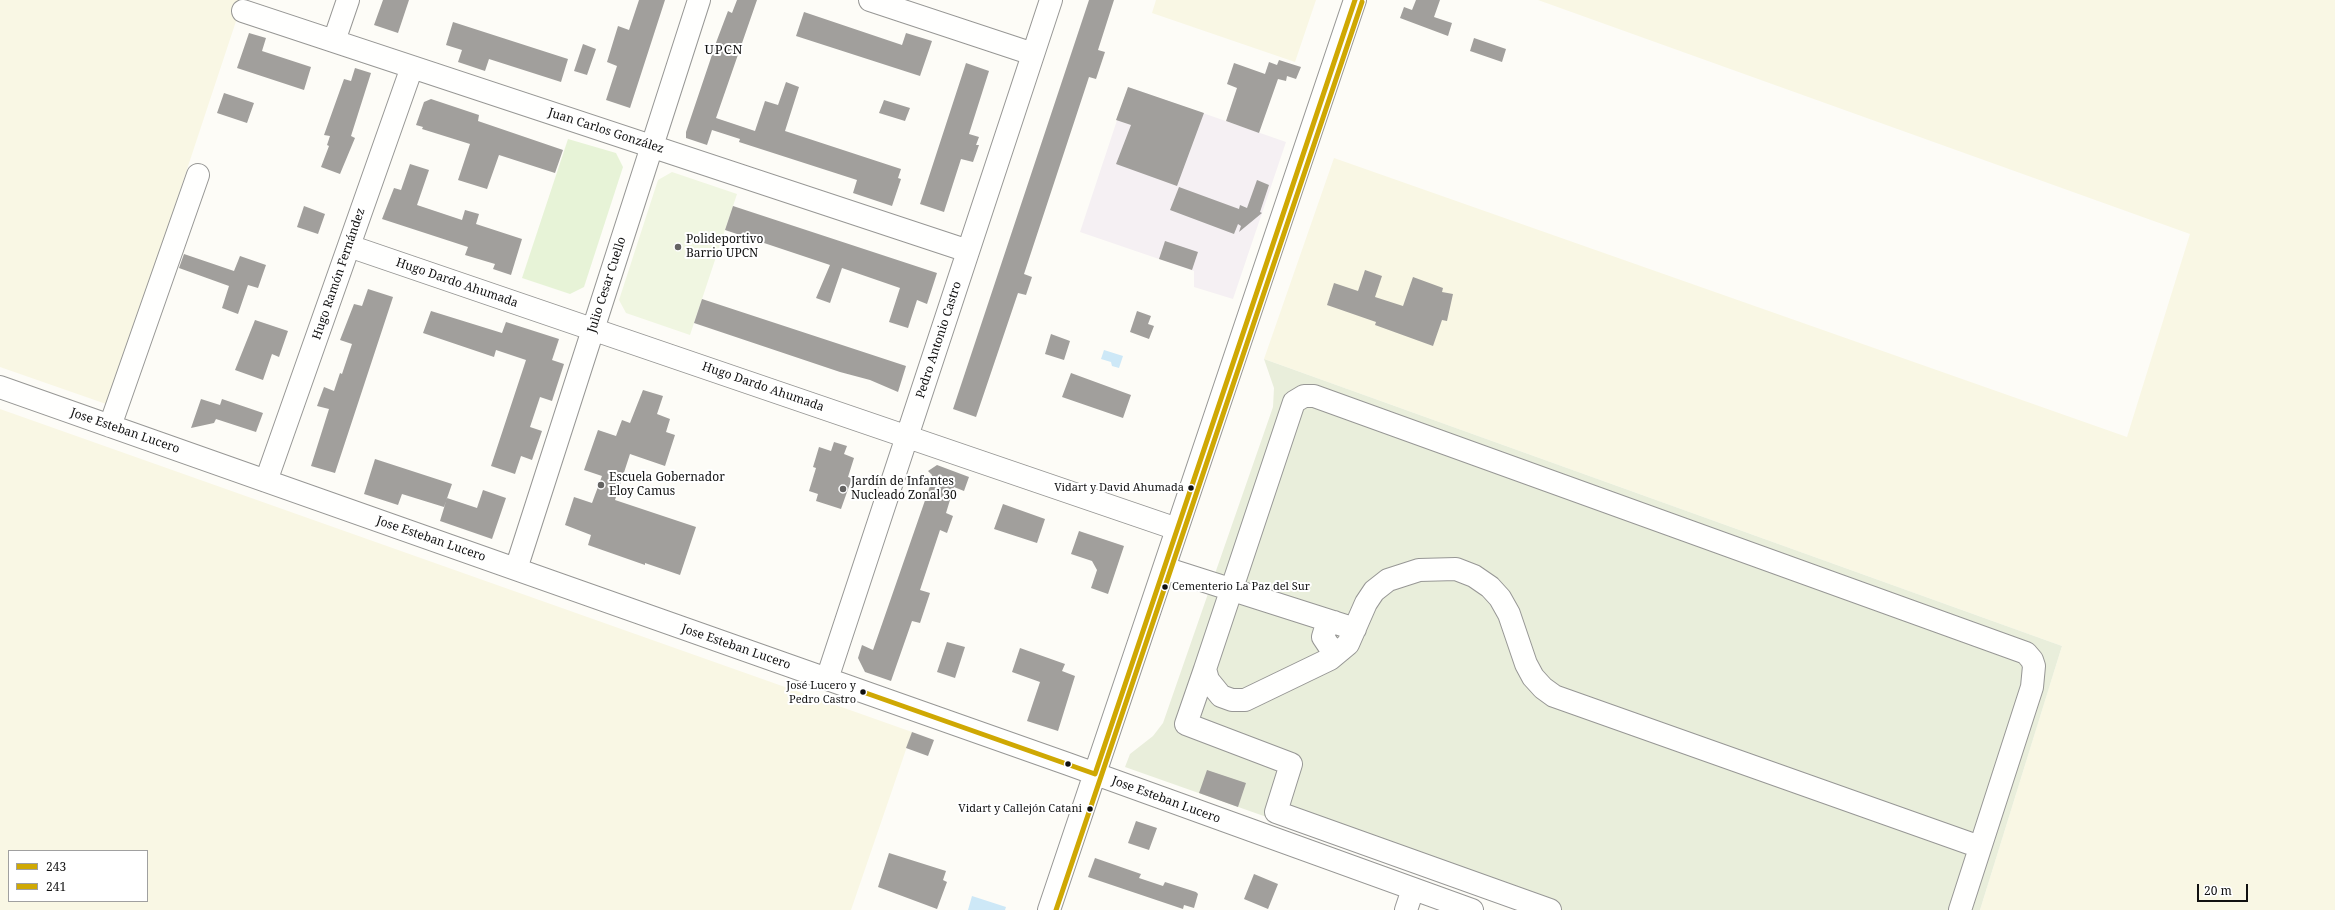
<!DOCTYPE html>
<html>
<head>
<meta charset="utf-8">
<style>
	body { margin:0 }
	#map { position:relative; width:2335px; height:910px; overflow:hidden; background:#fdfcf7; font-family:"Noto Serif",serif }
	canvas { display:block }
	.legend { position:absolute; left:8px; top:850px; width:140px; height:52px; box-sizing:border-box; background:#fff; border:1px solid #a0a0a0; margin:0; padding:5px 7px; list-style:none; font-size:12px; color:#111 }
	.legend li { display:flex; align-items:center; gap:8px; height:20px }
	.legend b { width:20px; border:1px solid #a0a0a0 }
	.scale { position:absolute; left:2197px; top:884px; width:51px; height:18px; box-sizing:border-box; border:2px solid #111; border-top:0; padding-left:5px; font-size:12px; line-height:14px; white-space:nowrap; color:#111; -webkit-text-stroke:3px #fff; paint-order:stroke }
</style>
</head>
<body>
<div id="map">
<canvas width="2335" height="910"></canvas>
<ul class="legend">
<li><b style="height:5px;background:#cfa803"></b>243</li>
<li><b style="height:5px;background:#cfa803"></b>241</li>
</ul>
<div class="scale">20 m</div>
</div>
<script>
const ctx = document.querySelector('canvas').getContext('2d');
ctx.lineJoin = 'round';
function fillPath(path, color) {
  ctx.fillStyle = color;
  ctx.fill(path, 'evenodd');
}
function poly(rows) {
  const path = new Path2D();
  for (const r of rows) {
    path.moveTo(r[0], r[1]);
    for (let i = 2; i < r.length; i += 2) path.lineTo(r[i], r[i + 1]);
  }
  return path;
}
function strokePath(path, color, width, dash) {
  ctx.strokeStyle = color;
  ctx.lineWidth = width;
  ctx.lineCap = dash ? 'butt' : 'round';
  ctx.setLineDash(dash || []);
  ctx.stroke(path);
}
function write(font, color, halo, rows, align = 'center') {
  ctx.font = font + ' "Noto Serif",serif';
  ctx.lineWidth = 4;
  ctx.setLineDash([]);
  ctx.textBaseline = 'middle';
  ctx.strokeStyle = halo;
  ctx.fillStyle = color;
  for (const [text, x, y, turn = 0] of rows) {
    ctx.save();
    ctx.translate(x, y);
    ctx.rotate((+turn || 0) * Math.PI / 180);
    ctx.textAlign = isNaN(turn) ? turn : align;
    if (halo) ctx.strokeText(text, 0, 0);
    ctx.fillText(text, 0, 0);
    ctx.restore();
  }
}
fillPath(poly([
	[1128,87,1286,142,1233,299,1194,287,1194,271,1080,232]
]), '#f5f0f3');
fillPath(poly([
	[0,0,243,0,109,405,0,367],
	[1156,0,1316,0,1295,62,1152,13],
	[1538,0,2335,0,2335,910,1980,910,2062,646,1264,359,1334,158,2127,437,2190,234],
	[0,409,912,732,851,910,0,910],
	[9,851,147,851,147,901,9,901]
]), '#f9f7e4');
fillPath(poly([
	[568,139,616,153,623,167,584,287,570,294,522,278]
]), '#e7f3d7');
fillPath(poly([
	[1264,359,2062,646,1980,910,1530,910,1125,767,1130,754,1153,736,1163,723,1273,407,1274,388]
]), '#e9eedb');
fillPath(poly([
	[672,172,737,194,690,335,626,313,619,300,658,180]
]), '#f0f6e1');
fillPath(poly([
	[1104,350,1123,356,1119,368,1112,366,1111,362,1101,359],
	[972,896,1006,907,1005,910,968,910]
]), '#cde8f7');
fillPath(poly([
	[383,0,409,0,398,33,374,25],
	[639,0,665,0,630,108,606,100,617,66,607,62,618,26,629,30],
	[737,0,757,0,716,118,755,131,765,101,778,105,786,82,799,87,785,131,901,169,898,178,901,179,892,206,853,193,857,180,739,142,740,139,712,130,707,145,686,138,686,132,717,40,728,11,732,13],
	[1089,0,1114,0,1098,50,1105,52,1096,79,1089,77,1024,274,1032,277,1026,295,1018,293,976,417,953,409],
	[1416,0,1440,0,1434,17,1452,23,1448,36,1400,18,1404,7,1412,10],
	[804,12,902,45,906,33,932,41,920,76,796,36],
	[453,22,568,59,561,82,489,59,485,71,458,62,462,50,446,45],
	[249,33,266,38,262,51,311,67,304,90,237,68],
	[1474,38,1506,49,1502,62,1470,51],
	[583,44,596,49,587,75,574,71],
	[1279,60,1301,67,1296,79,1287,76,1286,81,1278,79,1259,133,1226,121,1237,88,1227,84,1234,63,1265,74,1269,62,1277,65],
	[966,63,989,71,969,134,979,137,976,145,979,145,973,162,961,159,944,212,920,204],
	[355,68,371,73,351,136,355,138,340,174,321,167,329,146,327,145,330,136,324,135,344,79,351,81],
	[1128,87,1204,113,1177,186,1116,164,1131,125,1116,120],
	[224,93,254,103,247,123,217,113],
	[431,99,479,115,478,121,563,150,555,173,499,155,487,189,458,180,470,144,422,129,423,127,416,125,424,102],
	[884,100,910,108,905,121,879,113],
	[410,164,429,170,417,205,462,220,465,210,479,214,476,224,522,239,511,275,493,269,495,264,465,255,468,247,382,219,394,188,401,190],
	[1257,180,1269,185,1260,212,1262,213,1239,232,1241,226,1238,224,1234,234,1170,210,1179,187,1239,209,1240,205,1247,208],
	[304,206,325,214,318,234,297,227],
	[733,206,937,273,927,304,917,300,908,328,889,322,900,288,842,268,830,303,816,298,830,265,725,230],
	[1165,241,1198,252,1192,270,1159,259],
	[184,254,234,271,240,256,266,265,258,288,248,285,238,314,222,308,229,286,179,268],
	[1365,270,1382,276,1375,297,1403,306,1413,277,1443,288,1442,292,1453,294,1447,321,1442,320,1433,346,1375,325,1376,322,1327,305,1334,283,1358,291],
	[368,289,393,297,335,473,311,466,329,409,317,406,324,387,334,391,340,373,342,374,352,344,340,340,354,304,362,306],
	[702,299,906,366,898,392,870,380,840,372,694,323],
	[431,311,502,333,506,322,559,339,552,360,564,364,552,401,540,397,530,427,542,431,532,460,521,456,515,474,491,466,526,360,496,350,494,357,423,333],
	[1137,311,1151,316,1148,324,1154,326,1149,339,1130,332],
	[255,320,288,331,279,357,272,354,263,380,235,370],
	[1051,334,1070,341,1064,360,1045,354],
	[1071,373,1131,395,1123,418,1062,397],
	[643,390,663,396,657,414,670,419,666,432,675,435,665,466,630,454,615,500,696,527,680,575,645,563,645,565,588,545,591,535,565,525,574,497,592,503,602,476,584,470,598,430,616,436,622,420,630,423],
	[201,399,220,405,222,399,263,413,256,432,216,419,214,423,191,428],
	[834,442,847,446,844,454,854,458,848,477,852,478,841,509,816,501,818,494,809,491,816,468,813,467,819,447,831,451],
	[375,459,452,484,444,507,402,494,398,505,364,494],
	[937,465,969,477,964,491,954,487,946,513,953,516,947,533,940,530,920,590,930,593,920,623,912,621,891,681,865,672,858,658,862,645,873,650,930,486,932,475,928,471],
	[483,490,506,498,492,539,440,521,447,498,477,508],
	[1003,504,1045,519,1037,543,994,529],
	[1079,531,1124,546,1108,594,1091,588,1097,570,1092,561,1071,554],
	[947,642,965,647,955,678,937,672],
	[1020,648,1065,664,1062,671,1075,676,1058,731,1027,721,1040,682,1012,672],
	[912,732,934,740,928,756,906,748],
	[1207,770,1246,783,1238,807,1199,793],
	[1136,821,1157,828,1149,850,1128,843],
	[889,853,946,871,943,880,947,882,937,909,878,887],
	[1095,858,1141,874,1139,878,1163,886,1165,882,1196,892,1198,894,1194,908,1184,905,1183,909,1088,877],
	[1254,874,1278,884,1268,909,1244,899]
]), '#a19f9c');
const minor = poly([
	[870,0,1033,54],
	[243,11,968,251],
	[334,41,348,0],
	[349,246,1177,529],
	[0,387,1068,764,1472,910],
	[110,426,198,175],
	[266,481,412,67],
	[1164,568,1355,629],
	[516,569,699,0],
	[1334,622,1326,627,1323,637,1331,649,1341,650],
	[1205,669,1186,724,1291,764,1276,812,1550,910],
	[827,679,1051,0],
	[1049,910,1355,0],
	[1406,910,1413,889],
	[1960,910,2032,687,2034,666,2032,660,2026,653,1314,396,1304,396,1294,402,1205,669,1208,680,1221,696,1232,700,1245,700,1330,659,1348,644,1366,603,1374,591,1388,580,1419,570,1456,569,1474,576,1490,587,1500,598,1509,614,1526,664,1533,677,1543,688,1554,696,1980,847]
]);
strokePath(minor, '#979795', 24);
strokePath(minor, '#fffffe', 22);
strokePath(poly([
	[863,692,1095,774,1355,0]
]), '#cfa803', 5);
strokePath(poly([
	[1056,910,1362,2]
]), '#cfa803', 5);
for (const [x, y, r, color] of [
	[678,247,4,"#646362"],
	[601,485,4,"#646362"],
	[1191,488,3.5,"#111"],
	[843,489,4,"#646362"],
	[1165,587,3.5,"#111"],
	[863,692,3.5,"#111"],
	[1068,764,3.5,"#111"],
	[1090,809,3.5,"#111"]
]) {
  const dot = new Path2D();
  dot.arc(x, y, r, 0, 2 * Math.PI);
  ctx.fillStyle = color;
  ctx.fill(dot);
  strokePath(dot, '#fff', 1.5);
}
write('11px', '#111', '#fff', [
	["Vidart y David Ahumada",1184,488],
	["Cementerio La Paz del Sur",1172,587,"left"],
	["José Lucero y",856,686],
	["Pedro Castro",856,700],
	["Vidart y Callejón Catani",1082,809]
], 'right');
write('12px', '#111', '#fff', [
	["Juan Carlos González",606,131,18],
	["Hugo Ramón Fernández",339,274,-71],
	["Hugo Dardo Ahumada",457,283,19],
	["Julio Cesar Cuello",607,285,-72],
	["Pedro Antonio Castro",939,340,-72],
	["Hugo Dardo Ahumada",763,387,19],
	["Jose Esteban Lucero",125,431,19],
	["Jose Esteban Lucero",431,539,19],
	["Jose Esteban Lucero",736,647,19],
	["Jose Esteban Lucero",1166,800,20]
]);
write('12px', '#111', '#fff', [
	["Polideportivo",686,240],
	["Barrio UPCN",686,254],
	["Escuela Gobernador",609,478],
	["Eloy Camus",609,492],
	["Jardín de Infantes",851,482],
	["Nucleado Zonal 30",851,496]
], 'left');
ctx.letterSpacing = '1px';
write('13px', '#111', '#fff', [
	["UPCN",724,50]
]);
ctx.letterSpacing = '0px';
</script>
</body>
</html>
